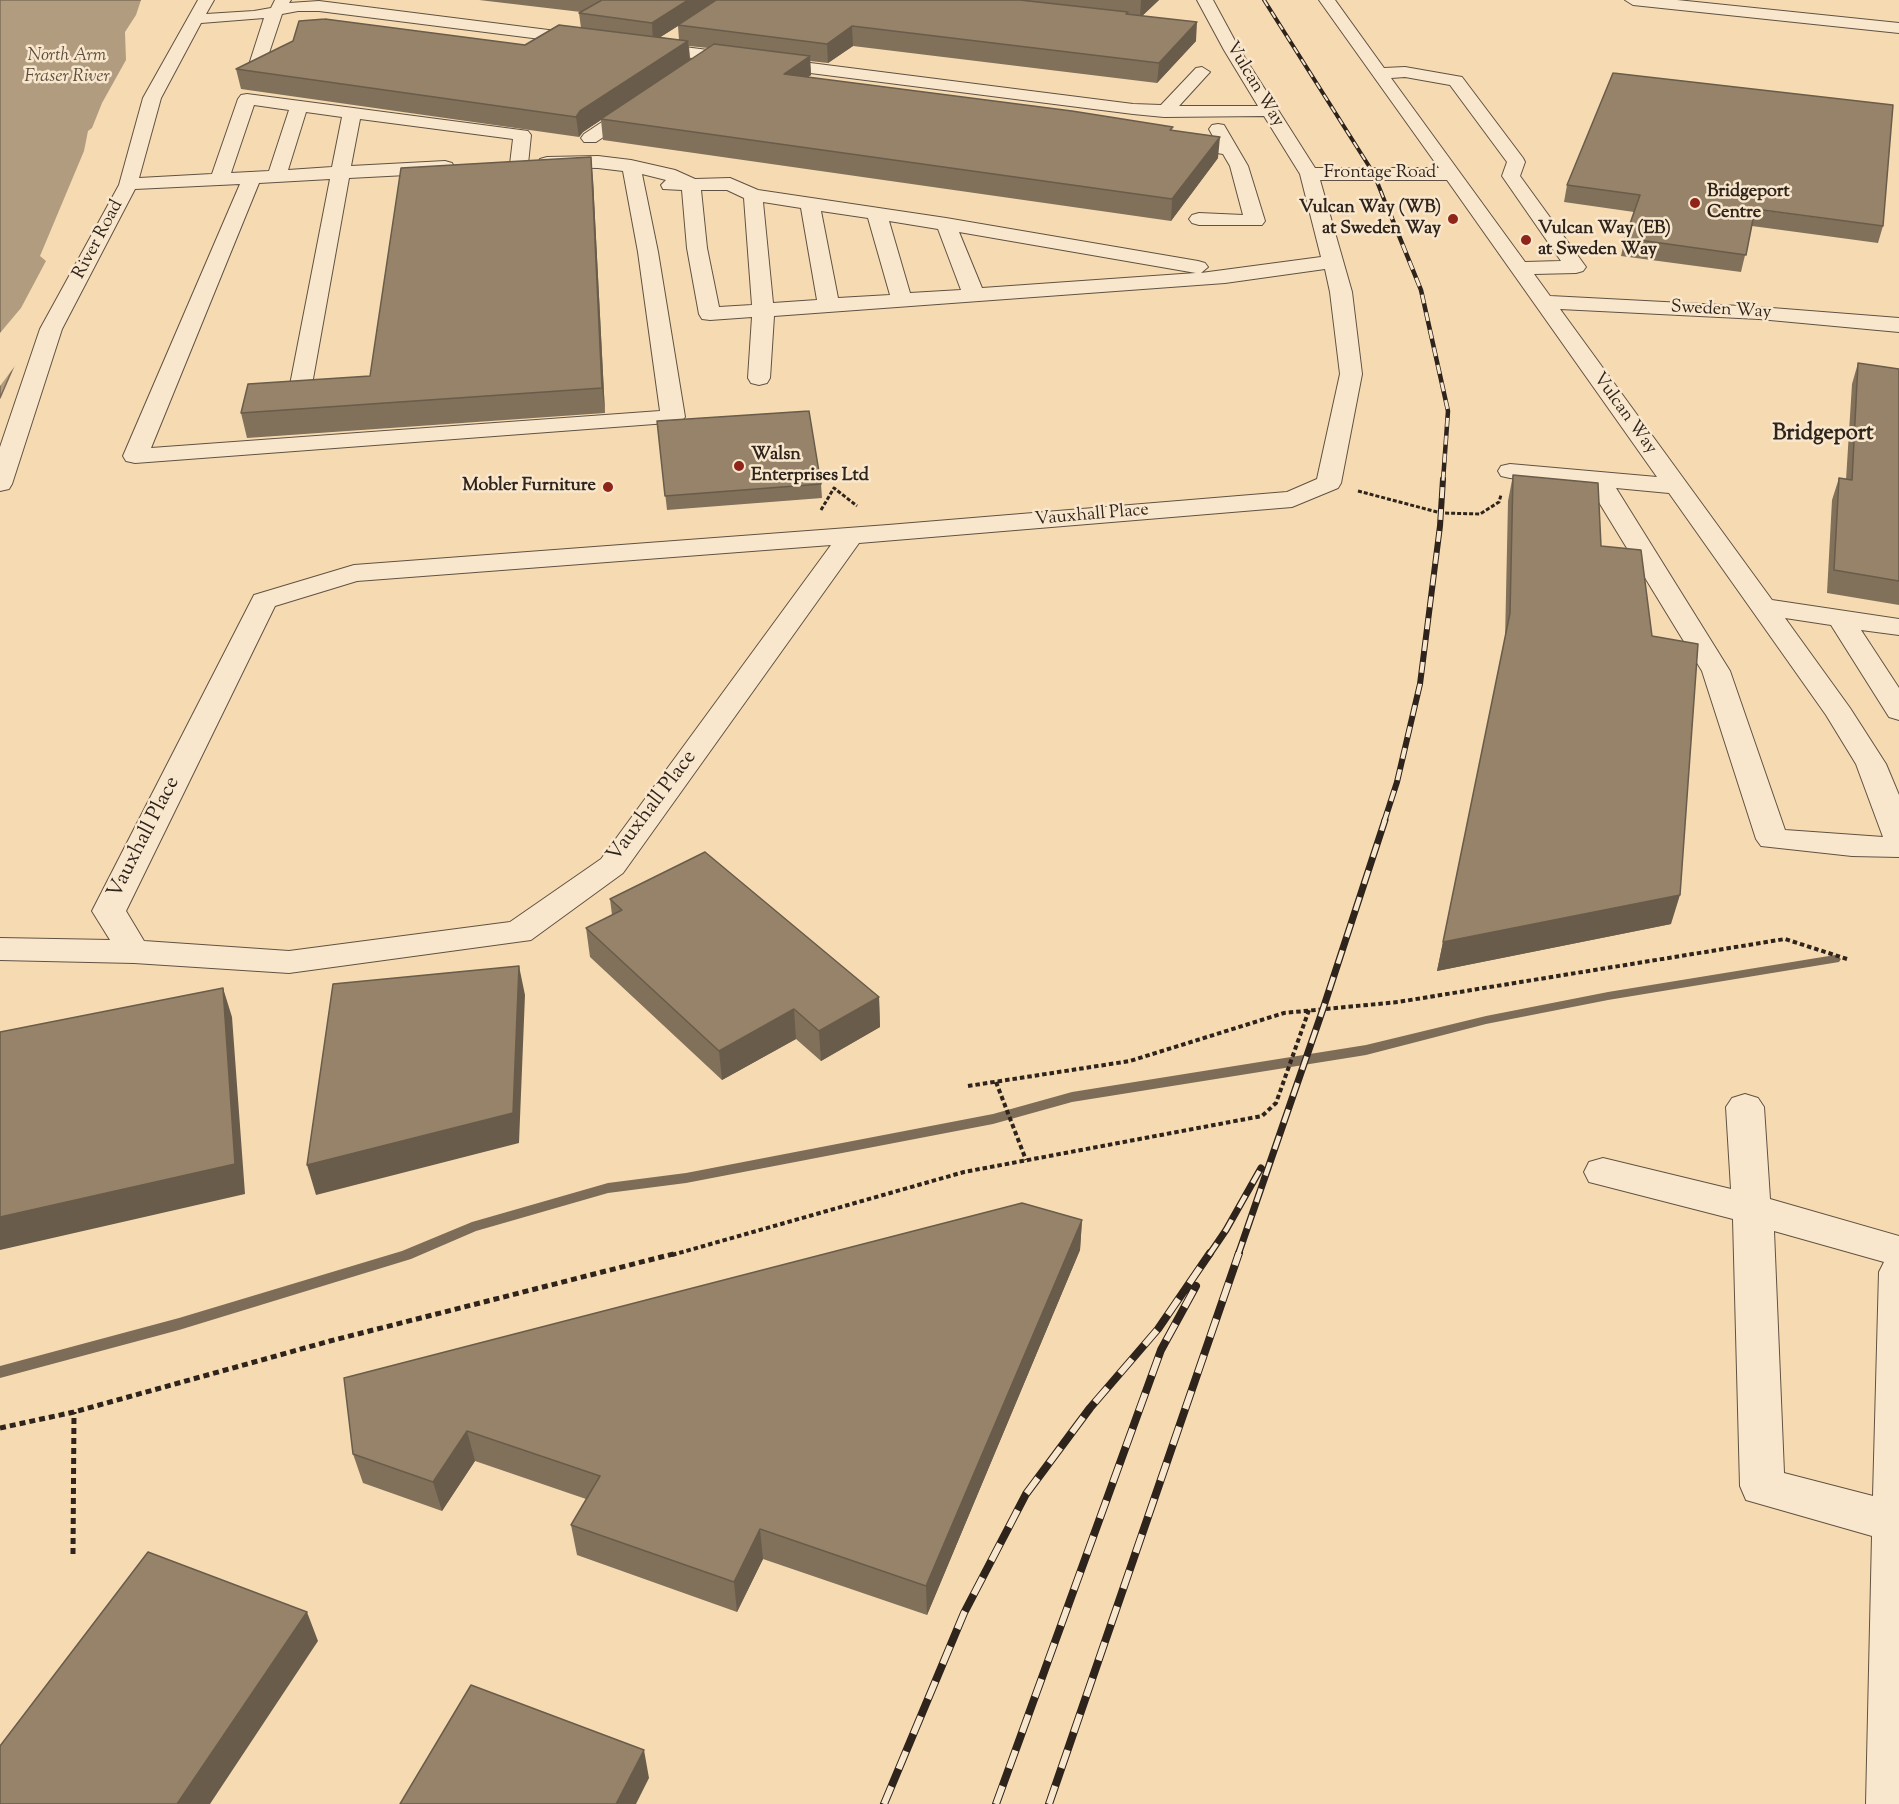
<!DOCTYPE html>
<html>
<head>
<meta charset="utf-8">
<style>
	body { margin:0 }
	canvas { display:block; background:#f6dab2 }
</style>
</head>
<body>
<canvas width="1899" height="1804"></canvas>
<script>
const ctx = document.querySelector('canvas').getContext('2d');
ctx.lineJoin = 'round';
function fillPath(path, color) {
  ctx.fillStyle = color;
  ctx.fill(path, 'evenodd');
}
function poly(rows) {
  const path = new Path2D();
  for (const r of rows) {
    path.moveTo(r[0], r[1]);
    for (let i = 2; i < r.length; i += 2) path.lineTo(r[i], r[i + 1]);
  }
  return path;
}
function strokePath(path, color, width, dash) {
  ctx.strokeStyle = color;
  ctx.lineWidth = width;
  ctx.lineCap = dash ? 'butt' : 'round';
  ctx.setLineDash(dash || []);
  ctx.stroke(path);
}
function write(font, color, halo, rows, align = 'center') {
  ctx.font = font + ' "Sorts Mill Goudy",serif';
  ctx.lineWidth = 5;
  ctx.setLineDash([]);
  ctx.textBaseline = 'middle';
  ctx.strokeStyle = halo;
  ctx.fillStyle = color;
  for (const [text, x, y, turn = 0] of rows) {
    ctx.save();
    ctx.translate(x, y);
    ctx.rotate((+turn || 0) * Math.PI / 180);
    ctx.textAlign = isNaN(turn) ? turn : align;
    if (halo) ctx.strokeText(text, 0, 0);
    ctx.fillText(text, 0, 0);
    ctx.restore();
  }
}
const water = poly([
	[0,0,167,0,122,108,108,149,0,398,0,0]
]);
fillPath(water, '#b29c7f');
strokePath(water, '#7d6c57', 1.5);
fillPath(poly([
	[141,0,170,0,154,55,124,110,110,150,21,358,0,386,0,333,21,308,46,261,40,256,84,151,88,131,92,128,102,103,126,60,125,32,136,15]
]), '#f6dab2');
fillPath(poly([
	[1835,955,1841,959,1839,962,1608,1000,1486,1024,1366,1055,1072,1102,993,1124,686,1183,608,1193,476,1231,411,1259,179,1330,0,1378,0,1366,179,1318,402,1251,472,1222,608,1183,686,1173,993,1114,1072,1092,1366,1045,1486,1016,1608,992,1835,955]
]), '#7d6c57');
const minor = poly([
	[198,0,214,0,206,14,254,11,271,8,275,0,291,0,289,3,319,1,588,35,596,40,588,45,319,11,298,11,282,14,262,74,254,79,246,74,264,18,201,23,161,98,139,178,212,174,238,99,241,95,247,94,528,131,531,135,528,164,526,168,519,170,512,168,510,164,513,139,360,119,351,166,445,161,452,163,454,167,452,171,445,173,349,178,311,390,308,395,300,397,292,395,289,390,330,179,259,183,151,448,660,411,638,252,623,171,598,168,540,167,538,163,540,159,547,157,598,156,631,160,675,170,695,179,730,178,758,190,946,218,1198,261,1205,263,1208,267,1201,273,1321,257,1300,174,1264,116,1164,117,1133,114,645,52,637,47,645,42,1133,104,1161,105,1196,68,1202,67,1210,72,1179,106,1258,106,1224,50,1197,0,1213,0,1240,50,1315,168,1439,168,1319,0,1335,0,1384,68,1405,67,1462,77,1523,158,1525,162,1520,176,1586,267,1583,271,1576,273,1534,274,1550,296,1759,307,1899,318,1899,332,1759,319,1560,309,1772,600,1899,619,1899,635,1861,630,1899,688,1899,720,1889,717,1831,625,1785,618,1850,708,1886,764,1899,795,1899,857,1852,856,1761,846,1756,839,1702,671,1589,486,1510,478,1501,476,1498,471,1501,466,1510,464,1657,477,1447,180,1320,180,1352,292,1362,374,1341,483,1338,488,1292,507,859,543,623,873,531,940,289,973,134,963,0,960,0,938,110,940,92,911,254,595,354,565,888,525,1287,492,1317,479,1340,374,1330,292,1325,269,1225,283,774,316,770,378,767,383,759,385,751,383,748,378,752,317,710,320,702,319,699,314,687,248,682,190,663,189,661,185,666,180,642,174,658,252,685,417,681,422,135,463,126,461,123,456,240,184,135,189,62,329,12,484,9,489,0,491,0,447,40,329,119,185,143,98,198,0],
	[1405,77,1450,85,1507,162,1502,176,1561,261,1525,262,1391,78,1405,77],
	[254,105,289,110,269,171,231,173,254,105],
	[306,112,342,117,332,167,288,170,306,112],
	[701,190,727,190,744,198,752,305,719,307,707,248,701,190],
	[763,202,801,208,817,300,773,303,763,202],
	[821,211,868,218,890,295,838,298,821,211],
	[889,221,938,229,961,290,910,293,889,221],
	[959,232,1196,273,982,288,959,232],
	[1616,488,1669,493,1826,715,1856,764,1883,837,1785,830,1730,671,1616,488],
	[831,545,601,859,510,922,289,951,144,941,126,911,275,606,357,581,831,545],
	[1625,0,1677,0,1899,23,1899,33,1633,5,1625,0],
	[638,101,644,102,647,106,644,110,596,142,584,142,581,138,584,134,632,102,638,101],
	[1218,124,1224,125,1248,166,1265,221,1262,225,1199,225,1192,223,1189,219,1192,215,1199,213,1243,215,1230,166,1223,154,1169,145,1166,141,1169,137,1175,136,1216,142,1209,129,1212,125,1218,124],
	[1745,1094,1758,1098,1764,1107,1770,1199,1899,1236,1899,1804,1866,1804,1872,1536,1746,1500,1740,1486,1733,1219,1589,1182,1584,1172,1589,1162,1603,1158,1731,1189,1726,1107,1732,1098,1745,1094],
	[1774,1231,1884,1262,1879,1272,1873,1496,1784,1473,1774,1231]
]);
strokePath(minor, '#605242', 2);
strokePath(poly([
	[1358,491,1441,513,1480,514,1499,502,1501,495],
	[821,510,834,488,857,506]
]), '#2e241c', 3, [4, 2]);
strokePath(poly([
	[996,1082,1026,1160],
	[968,1086,1130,1061,1284,1013,1398,1002,1785,939,1847,959],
	[672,1255,964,1172,1262,1116,1276,1103,1309,1010]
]), '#2e241c', 4, [4.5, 3]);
strokePath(poly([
	[0,1428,74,1412,330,1341,677,1253],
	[73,1554,74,1412]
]), '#2e241c', 5, [6, 4]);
fillPath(minor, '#f9e7cd');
const railFar4 = poly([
	[1264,0,1374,174,1389,212]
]);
const railFar3 = poly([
	[1389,211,1421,290,1448,411,1443,481]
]);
const railFar2 = poly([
	[1384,822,1397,782,1420,684,1440,526,1443,479]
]);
const railFar1 = poly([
	[1209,1255,1226,1230,1261,1168],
	[1238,1255,1323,1009,1385,820]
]);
const rail = poly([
	[884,1804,964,1613,1026,1494,1090,1408,1158,1329,1210,1253],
	[996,1804,1161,1350,1196,1286],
	[1049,1804,1239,1253]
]);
strokePath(railFar4, '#2e241c', 4);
strokePath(railFar3, '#2e241c', 4.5);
strokePath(railFar2, '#2e241c', 6);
strokePath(railFar1, '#2e241c', 7);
strokePath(rail, '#2e241c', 8);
strokePath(railFar4, '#f9e7cd', 2, [7]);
strokePath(railFar3, '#f9e7cd', 3, [9]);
strokePath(railFar2, '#f9e7cd', 4, [11]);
strokePath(railFar1, '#f9e7cd', 4.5, [14]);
strokePath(rail, '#f9e7cd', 6, [19]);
fillPath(poly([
	[479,0,1159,0,1142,16,1196,41,1157,83,853,46,828,63,810,61,811,75,808,77,1173,130,1218,158,1171,221,603,140,601,120,583,132,579,137,241,89,236,69,525,45,581,28,579,13,581,12],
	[678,26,679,40,660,37],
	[689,46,708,48,690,60],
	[593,179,605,413,247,438,241,413,370,376],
	[1567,185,1883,226,1878,243,1752,226,1741,272,1621,256,1625,238,1634,212,1564,202],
	[1858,363,1899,369,1899,605,1827,593,1832,500,1839,478,1846,480,1852,384],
	[657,421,821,484,822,498,667,510],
	[1513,475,1601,546,1671,924,1437,971,1505,641,1508,501],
	[610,899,879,997,880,1027,821,1061,796,1039,722,1080,590,957,586,928,612,915],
	[1082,1220,1080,1250,927,1615,763,1559,737,1612,577,1555,571,1525,586,1499,475,1461,442,1511,363,1483,353,1454]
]), '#81715b');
fillPath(poly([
	[688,0,718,0,653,42,652,23],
	[1141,0,1159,0,1140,18],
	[1197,22,1196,41,1157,83,1159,63],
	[852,26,853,46,828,63,827,44],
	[688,41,690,60,583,132,579,137,576,117,580,111],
	[810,56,811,75,785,94,784,74],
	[1220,137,1218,158,1171,221,1172,199],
	[591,157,593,179,605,413,602,388],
	[1680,895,1671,924,1437,971,1443,942],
	[519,966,525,995,519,1143,316,1195,307,1165],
	[223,988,232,1017,245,1194,0,1250,0,1217],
	[879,997,880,1027,821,1061,819,1031],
	[794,1009,796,1039,722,1080,719,1051],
	[1082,1220,1080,1250,927,1615,926,1586],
	[467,1431,475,1461,442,1511,433,1482],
	[760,1529,763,1559,737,1612,734,1582],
	[307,1612,318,1641,210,1804,177,1804],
	[644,1750,649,1778,636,1804,616,1804]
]), '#695c4a');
const building = poly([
	[602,0,688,0,652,23,579,13,602,0],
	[716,0,1020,0,1128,12,1126,14,1197,22,1159,63,852,26,827,44,678,25,716,0],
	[325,19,525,45,559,25,688,41,580,111,576,117,236,69,293,41,299,21,325,19],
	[714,44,810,56,784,74,1072,111,1173,127,1170,130,1220,137,1172,199,601,119,714,44],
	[1613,73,1893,105,1883,226,1755,209,1746,255,1625,238,1640,195,1567,185,1613,73],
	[591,157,602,388,241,413,248,384,370,376,401,168,591,157],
	[1858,363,1899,369,1899,581,1834,570,1839,478,1852,480,1858,363],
	[809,411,821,484,665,496,657,421,809,411],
	[1513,475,1598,483,1601,546,1641,550,1652,636,1698,644,1680,895,1443,942,1510,613,1513,475],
	[705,852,879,997,819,1031,794,1009,719,1051,586,928,622,910,610,899,705,852],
	[519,966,513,1113,307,1165,333,984,519,966],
	[223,988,235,1164,0,1217,0,1032,223,988],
	[1022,1203,1082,1220,926,1586,760,1529,734,1582,571,1525,600,1476,467,1431,433,1482,353,1454,344,1378,1022,1203],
	[148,1552,307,1612,177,1804,0,1804,0,1746,148,1552],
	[471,1685,644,1750,616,1804,400,1804,471,1685]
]);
fillPath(building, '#96836a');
strokePath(building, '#695c4a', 1.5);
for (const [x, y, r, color] of [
	[1695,203,6,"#8f2418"],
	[1453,219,6,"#8f2418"],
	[1526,240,6,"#8f2418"],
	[739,466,6,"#8f2418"],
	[608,487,6,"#8f2418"]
]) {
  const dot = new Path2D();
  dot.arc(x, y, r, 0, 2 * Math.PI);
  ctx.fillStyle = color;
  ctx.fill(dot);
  strokePath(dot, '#f9e7cd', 2);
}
write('italic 18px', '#5c4e3f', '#f9e7cd', [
	["North Arm",67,57],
	["Fraser River",67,78]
]);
write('18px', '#2e241c', '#f9e7cd', [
	["Vulcan Way",1254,85,59],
	["Frontage Road",1380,174],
	["River Road",99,240,-62],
	["Sweden Way",1721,311,3],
	["Vulcan Way",1624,414,54],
	["Vauxhall Place",1092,516,-5]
]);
write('bold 18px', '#2e241c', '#f9e7cd', [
	["Bridgeport",1707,193],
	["Centre",1707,214],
	["Vulcan Way (WB)",1441,209,"right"],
	["at Sweden Way",1441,230,"right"],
	["Vulcan Way (EB)",1538,230],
	["at Sweden Way",1538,251],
	["Walsn",751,456],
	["Enterprises Ltd",751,477],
	["Mobler Furniture",596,487,"right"]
], 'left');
write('21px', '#2e241c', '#f9e7cd', [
	["Vauxhall Place",653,807,-53],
	["Vauxhall Place",145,838,-63]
]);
write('bold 22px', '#2e241c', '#f9e7cd', [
	["Bridgeport",1823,435]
]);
</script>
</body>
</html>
